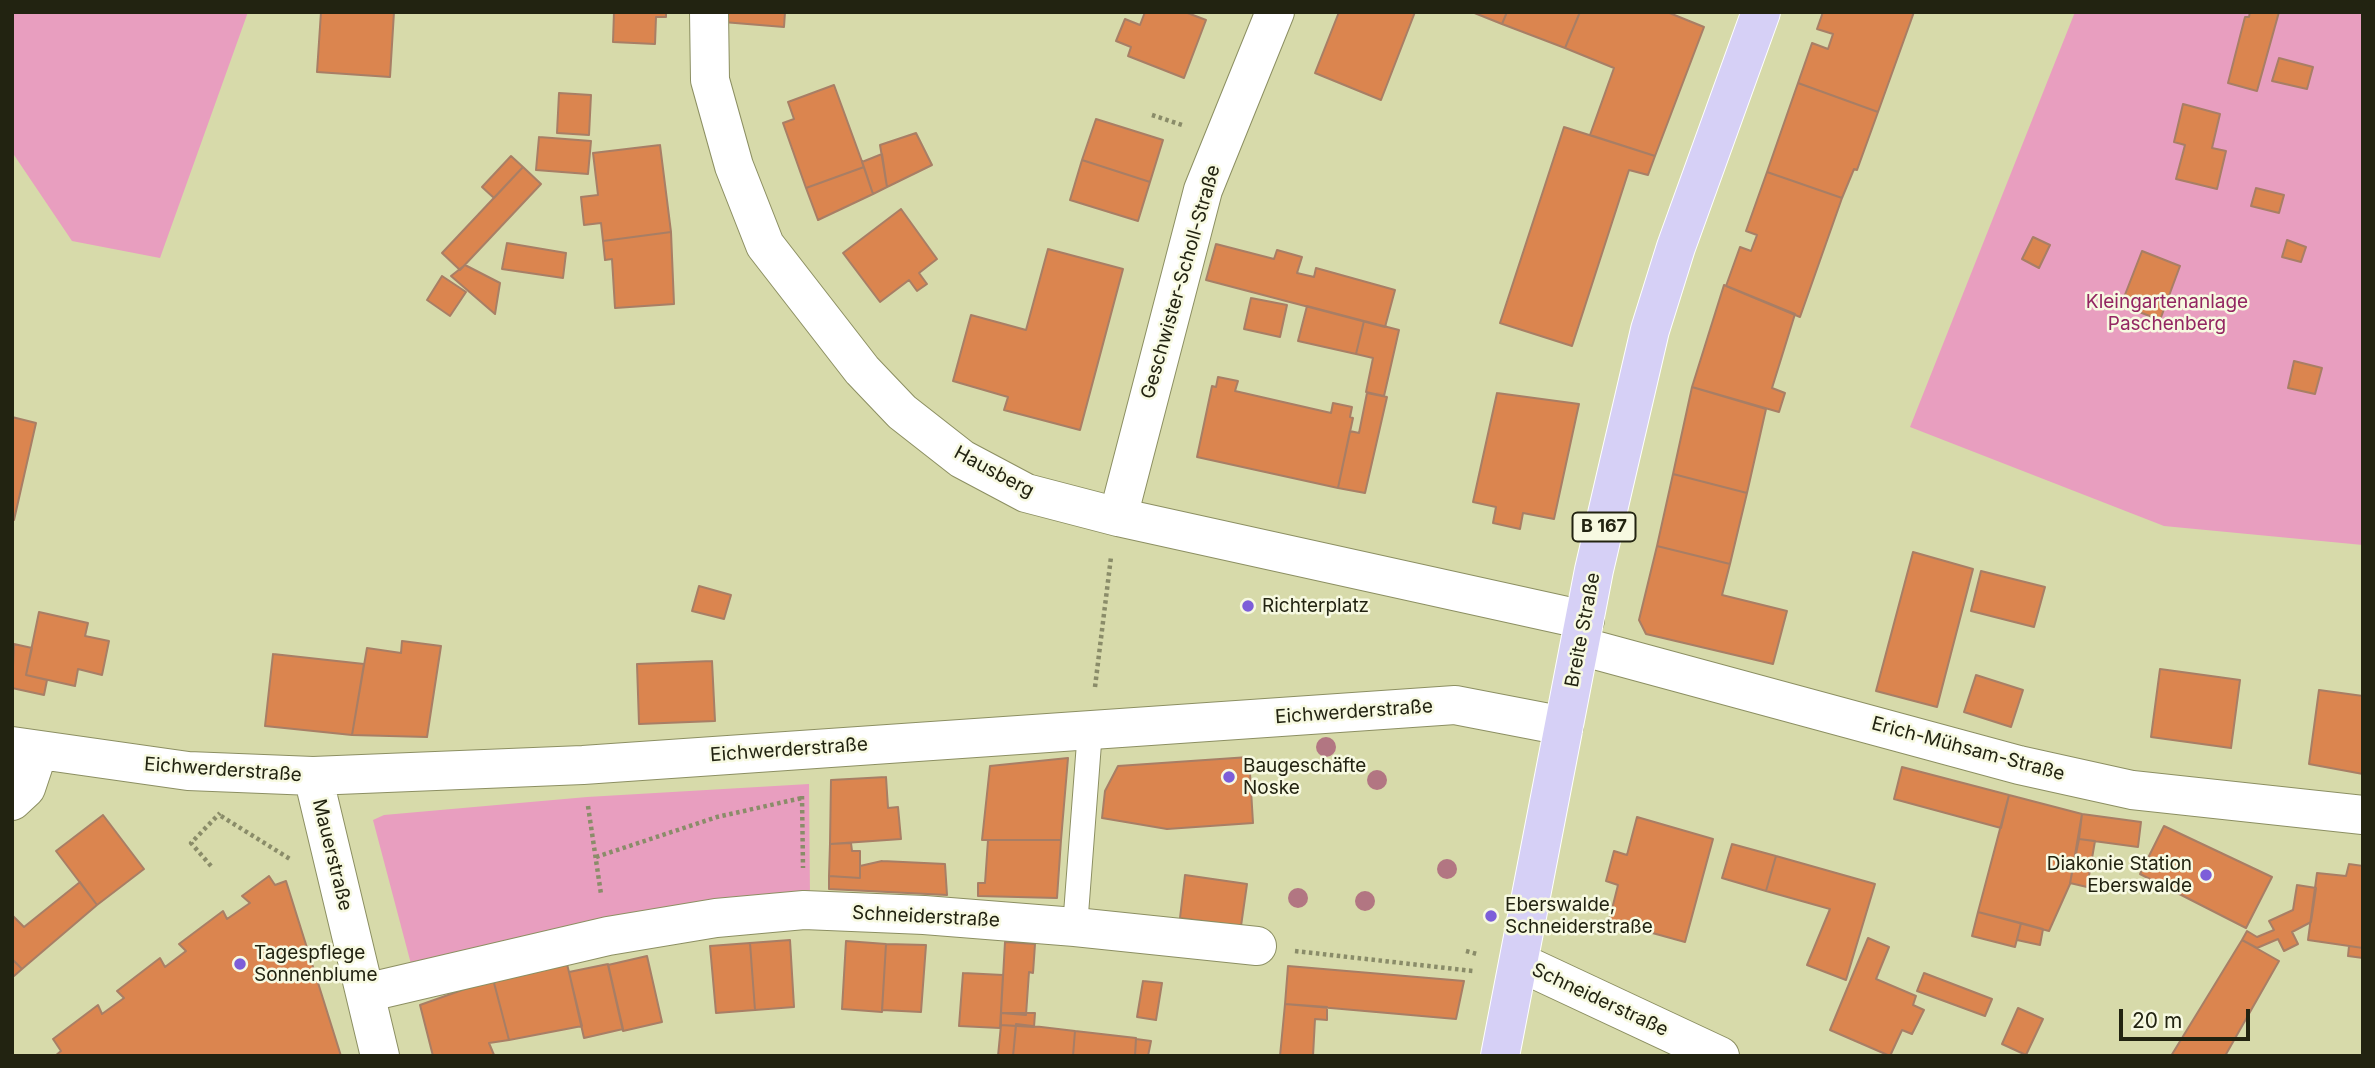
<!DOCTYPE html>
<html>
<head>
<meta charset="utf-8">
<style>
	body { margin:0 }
	#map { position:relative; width:2375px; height:1068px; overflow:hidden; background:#d7daaa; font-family:Inter,sans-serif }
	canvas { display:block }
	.frame { position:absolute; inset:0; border:14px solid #222311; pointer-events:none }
	.scale { position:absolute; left:2119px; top:1009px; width:131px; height:32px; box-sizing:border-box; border:4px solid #222311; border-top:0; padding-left:9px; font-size:21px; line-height:24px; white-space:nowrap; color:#222311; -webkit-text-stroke:5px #f7f9e1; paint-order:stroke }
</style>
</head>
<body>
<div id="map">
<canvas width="2375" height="1068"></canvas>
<div class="frame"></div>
<div class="scale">20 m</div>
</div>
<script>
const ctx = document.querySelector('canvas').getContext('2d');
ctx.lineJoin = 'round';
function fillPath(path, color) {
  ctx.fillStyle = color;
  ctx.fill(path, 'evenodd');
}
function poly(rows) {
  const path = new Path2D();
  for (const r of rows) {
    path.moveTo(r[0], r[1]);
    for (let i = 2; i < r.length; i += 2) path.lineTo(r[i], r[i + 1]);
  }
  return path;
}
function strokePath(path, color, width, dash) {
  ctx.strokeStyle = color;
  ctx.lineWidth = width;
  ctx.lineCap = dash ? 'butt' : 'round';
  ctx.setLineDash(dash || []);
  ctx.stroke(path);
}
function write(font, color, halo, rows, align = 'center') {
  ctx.font = font + ' Inter,sans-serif';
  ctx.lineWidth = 5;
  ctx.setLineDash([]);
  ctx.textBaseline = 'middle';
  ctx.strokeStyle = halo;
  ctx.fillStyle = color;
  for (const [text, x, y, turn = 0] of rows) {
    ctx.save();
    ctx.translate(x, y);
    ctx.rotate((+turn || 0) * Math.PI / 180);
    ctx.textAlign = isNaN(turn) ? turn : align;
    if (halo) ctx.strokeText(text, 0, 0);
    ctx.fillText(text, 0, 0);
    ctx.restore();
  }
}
fillPath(poly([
	[12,12,248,12,160,258,72,241,12,152],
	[2075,12,2363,12,2363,545,2164,526,1910,427],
	[809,784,810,898,411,964,373,820,384,815,587,797]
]), '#e89ebf');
const building = poly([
	[321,12,394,12,390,77,317,72,321,12],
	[614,12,666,12,666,17,656,17,655,44,613,42,614,12],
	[724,12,785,12,784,27,723,22,724,12],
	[1145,12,1185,12,1206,20,1184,78,1128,56,1131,47,1116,41,1125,19,1140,25,1145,12],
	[1339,12,1415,12,1381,100,1315,73,1339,12],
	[1472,12,1507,12,1502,24,1472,12],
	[1507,12,1580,12,1565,48,1502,24,1507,12],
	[1580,12,1667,12,1704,27,1655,156,1590,135,1614,68,1565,48,1580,12],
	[1823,12,1914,12,1878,112,1798,83,1812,43,1828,49,1833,34,1817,29,1823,12],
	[2250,12,2279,12,2257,91,2228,83,2245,17,2249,17,2250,12],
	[2279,58,2313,67,2307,89,2272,81,2279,58],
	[1798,83,1878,112,1857,170,1854,169,1842,198,1767,172,1798,83],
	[834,85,864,167,806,188,783,123,794,119,788,102,834,85],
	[559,93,591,95,589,135,557,133,559,93],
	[2183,104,2220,114,2212,148,2226,151,2217,189,2176,179,2185,145,2174,142,2183,104],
	[1096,119,1163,140,1150,182,1082,160,1096,119],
	[1564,127,1655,156,1648,175,1629,170,1572,346,1500,323,1564,127],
	[916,133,932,165,887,187,880,145,916,133],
	[539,137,591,141,588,174,536,170,539,137],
	[660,145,671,232,603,241,601,223,584,225,581,197,598,195,593,153,660,145],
	[882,154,887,187,873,194,862,162,882,154],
	[511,156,523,167,494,198,482,187,511,156],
	[1082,160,1150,182,1138,221,1070,200,1082,160],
	[523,167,541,184,460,270,442,253,523,167],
	[864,167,873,194,818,220,806,188,864,167],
	[1767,172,1842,198,1800,317,1726,286,1740,247,1751,251,1757,235,1746,231,1767,172],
	[2256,188,2284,195,2279,213,2251,206,2256,188],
	[901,209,937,259,919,273,927,284,917,291,909,280,880,302,843,253,901,209],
	[671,232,674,304,615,308,612,259,605,260,603,241,671,232],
	[2033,237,2050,245,2039,268,2022,259,2033,237],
	[2287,240,2306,247,2301,262,2282,257,2287,240],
	[507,243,566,253,563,278,502,269,507,243],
	[1216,244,1274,259,1277,250,1302,257,1297,273,1314,277,1316,268,1395,290,1385,327,1206,280,1216,244],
	[1048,249,1123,269,1080,430,1004,410,1008,397,953,381,971,315,1026,330,1048,249],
	[2142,251,2180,266,2160,320,2121,305,2142,251],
	[465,265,500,283,495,314,451,276,465,265],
	[442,276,466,292,450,316,427,300,442,276],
	[1724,285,1795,314,1772,388,1785,393,1779,412,1692,387,1724,285],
	[1251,298,1287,305,1280,337,1244,329,1251,298],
	[1307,306,1364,321,1356,354,1298,341,1307,306],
	[1364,321,1399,330,1384,396,1366,392,1373,358,1356,354,1364,321],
	[2294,361,2322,368,2315,394,2288,388,2294,361],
	[1218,377,1238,381,1235,391,1331,413,1333,403,1352,407,1350,417,1353,418,1338,488,1197,457,1212,386,1216,387,1218,377],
	[1692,387,1766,409,1747,493,1673,474,1692,387],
	[1367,393,1387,397,1365,493,1338,488,1350,431,1359,433,1367,393],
	[1497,393,1579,404,1554,519,1523,513,1520,529,1493,523,1496,507,1473,502,1497,393],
	[12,417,36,423,14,520,12,519,12,417],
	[1673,474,1747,493,1730,564,1657,546,1673,474],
	[1657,546,1730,564,1722,595,1787,611,1773,664,1646,634,1639,620,1657,546],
	[1913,552,1973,569,1937,707,1876,691,1913,552],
	[1981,571,2045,587,2034,627,1971,611,1981,571],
	[699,586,731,595,724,619,692,611,699,586],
	[39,612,88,623,85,636,109,641,102,675,78,669,75,686,26,675,39,612],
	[402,641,441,646,427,737,352,735,367,648,401,653,402,641],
	[14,644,32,648,26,675,47,680,44,695,12,688,14,644],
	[273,654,364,664,352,735,265,726,273,654],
	[712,661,715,721,639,724,637,664,712,661],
	[2160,669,2240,680,2231,748,2151,737,2160,669],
	[1976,675,2023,690,2011,727,1964,712,1976,675],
	[2319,690,2363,696,2363,774,2309,764,2319,690],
	[1249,757,1253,823,1167,829,1102,818,1105,791,1118,766,1249,757],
	[1068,758,1061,840,982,840,990,766,1068,758],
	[1902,767,2009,795,2001,828,1894,799,1902,767],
	[886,777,888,808,898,807,901,839,830,844,831,780,886,777],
	[2009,795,2082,814,2070,884,2049,931,1978,912,2009,795],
	[2082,814,2141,822,2138,847,2079,839,2082,814],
	[103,815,144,869,97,905,56,851,103,815],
	[1637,817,1713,839,1685,942,1609,921,1618,885,1606,881,1614,851,1627,855,1637,817],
	[2164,826,2272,877,2246,928,2140,874,2164,826],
	[2079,839,2095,841,2087,887,2070,883,2079,839],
	[988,840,1061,840,1057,898,978,896,978,883,985,883,988,840],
	[851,843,852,851,860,851,860,878,829,876,830,844,851,843],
	[1732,844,1776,856,1766,891,1722,878,1732,844],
	[1776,856,1875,884,1846,980,1807,965,1830,909,1766,891,1776,856],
	[882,861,945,864,947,895,829,889,829,876,860,878,860,866,882,861],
	[2349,864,2363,866,2363,948,2308,940,2317,873,2346,876,2349,864],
	[1185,875,1247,884,1241,926,1180,918,1185,875],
	[269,876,275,885,286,881,341,1056,55,1056,61,1051,53,1039,98,1005,102,1014,124,998,117,991,160,958,165,967,186,951,179,944,223,911,227,919,250,903,242,896,269,876],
	[80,882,97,905,22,969,12,959,12,915,24,927,80,882],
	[2297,885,2316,888,2311,922,2292,932,2298,944,2284,951,2278,939,2257,948,2242,940,2247,931,2257,937,2274,930,2269,921,2293,910,2297,885],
	[1978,912,2021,923,2015,947,1972,936,1978,912],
	[2021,923,2043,929,2040,945,2017,940,2021,923],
	[1868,938,1889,947,1876,979,1916,996,1913,1005,1924,1010,1912,1034,1902,1030,1890,1056,1830,1030,1868,938],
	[790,940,794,1007,755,1010,750,943,790,940],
	[2242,940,2279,961,2225,1056,2171,1056,2242,940],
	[846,941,886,944,882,1012,842,1009,846,941],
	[1005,942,1035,944,1033,973,1029,972,1026,1015,1001,1013,1005,942],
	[750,943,755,1010,716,1013,710,946,750,943],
	[886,944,926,945,921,1012,882,1010,886,944],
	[2349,946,2363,948,2363,958,2348,956,2349,946],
	[647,956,662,1022,623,1031,608,965,647,956],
	[12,959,22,969,14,976,12,974,12,959],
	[567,964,582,1026,509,1040,493,979,567,964],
	[608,964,623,1029,584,1038,569,972,608,964],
	[1288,966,1464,981,1456,1019,1285,1004,1288,966],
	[963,973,1003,975,1000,1028,959,1026,963,973],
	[1924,973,1992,999,1985,1016,1917,991,1924,973],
	[493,979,509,1040,489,1043,494,1055,491,1056,433,1056,420,1005,493,979],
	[1143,981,1162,983,1156,1020,1137,1017,1143,981],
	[1285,1004,1327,1007,1327,1020,1315,1019,1313,1056,1280,1056,1285,1004],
	[2018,1008,2043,1019,2026,1055,2002,1044,2018,1008],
	[1001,1013,1035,1013,1034,1027,1001,1025,1001,1013],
	[1016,1024,1075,1031,1073,1056,1013,1056,1016,1024],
	[1001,1025,1016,1026,1013,1056,998,1056,1001,1025],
	[1075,1031,1136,1038,1135,1056,1073,1056,1075,1031],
	[1136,1039,1151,1041,1148,1056,1135,1056,1136,1039]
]);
fillPath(building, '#db854f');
strokePath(building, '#a87e65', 2);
const lane = poly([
	[1075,927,1090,730]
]);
const street = poly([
	[709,12,710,80,734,166,765,245,862,370,902,412,962,459,1026,493,1118,517,1585,620],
	[1118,517,1203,190,1275,12],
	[1580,646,2019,765,2132,790,2363,815],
	[12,746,188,771,313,776,583,765,1455,705,1564,726],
	[313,776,380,1056],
	[12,801,26,788,38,752],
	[1519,962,1720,1056],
	[365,993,608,936,716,918,804,910,924,915,1075,927,1257,946]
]);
const primary = poly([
	[1500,1056,1594,570,1650,330,1676,247,1761,12]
]);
strokePath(lane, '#8c8f62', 26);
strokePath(street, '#8c8f62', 40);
strokePath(primary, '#fff', 40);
strokePath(poly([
	[1152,115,1185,126],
	[1095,687,1111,557],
	[802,796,803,868],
	[588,806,601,894],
	[221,816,290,859],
	[596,857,717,817,802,798],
	[211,866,191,843,220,813],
	[1295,951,1473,971],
	[1466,951,1477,954]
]), '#8a8c69', 4.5, [3.5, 3.5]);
strokePath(lane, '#fff', 24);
strokePath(street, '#fff', 38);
strokePath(primary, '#d6d0f6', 38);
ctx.fillStyle = '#b27682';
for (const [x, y] of [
	[1326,747],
	[1377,780],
	[1447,869],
	[1298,898],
	[1365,901]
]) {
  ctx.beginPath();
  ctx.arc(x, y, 10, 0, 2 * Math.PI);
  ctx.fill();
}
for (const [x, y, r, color] of [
	[1248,606,7,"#7d5ed9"],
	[1229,777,7,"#7d5ed9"],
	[2206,875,7,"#7d5ed9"],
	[1491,916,7,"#7d5ed9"],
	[240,964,7,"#7d5ed9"]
]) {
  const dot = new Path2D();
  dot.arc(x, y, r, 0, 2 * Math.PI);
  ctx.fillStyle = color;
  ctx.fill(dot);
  strokePath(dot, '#f7f9e1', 2.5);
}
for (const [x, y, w] of [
	[1604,527,63]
]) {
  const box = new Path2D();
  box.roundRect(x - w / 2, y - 14.5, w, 29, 5);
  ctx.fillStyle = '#f7f9e1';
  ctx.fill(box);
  strokePath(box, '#222311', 2);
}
write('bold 18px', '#222311', null, [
	["B 167",1604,527]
]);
write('19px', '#222311', '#f7f9e1', [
	["Geschwister-Scholl-Straße",1181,282,-74],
	["Hausberg",994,472,28],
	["Breite Straße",1583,630,-79],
	["Eichwerderstraße",1354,712,-4],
	["Erich-Mühsam-Straße",1968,749,15],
	["Eichwerderstraße",789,750,-4],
	["Eichwerderstraße",223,770,4],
	["Mauerstraße",332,855,76],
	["Schneiderstraße",926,917,3],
	["Schneiderstraße",1600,1000,25]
]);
write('19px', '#932561', '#f7f9e1', [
	["Kleingartenanlage",2167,302],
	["Paschenberg",2167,324]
]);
write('19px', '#222311', '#f7f9e1', [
	["Richterplatz",1262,606],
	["Baugeschäfte",1243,766],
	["Noske",1243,788],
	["Diakonie Station",2192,864,"right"],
	["Eberswalde",2192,886,"right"],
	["Eberswalde,",1505,905],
	["Schneiderstraße",1505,927],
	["Tagespflege",254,953],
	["Sonnenblume",254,975]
], 'left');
</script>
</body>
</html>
